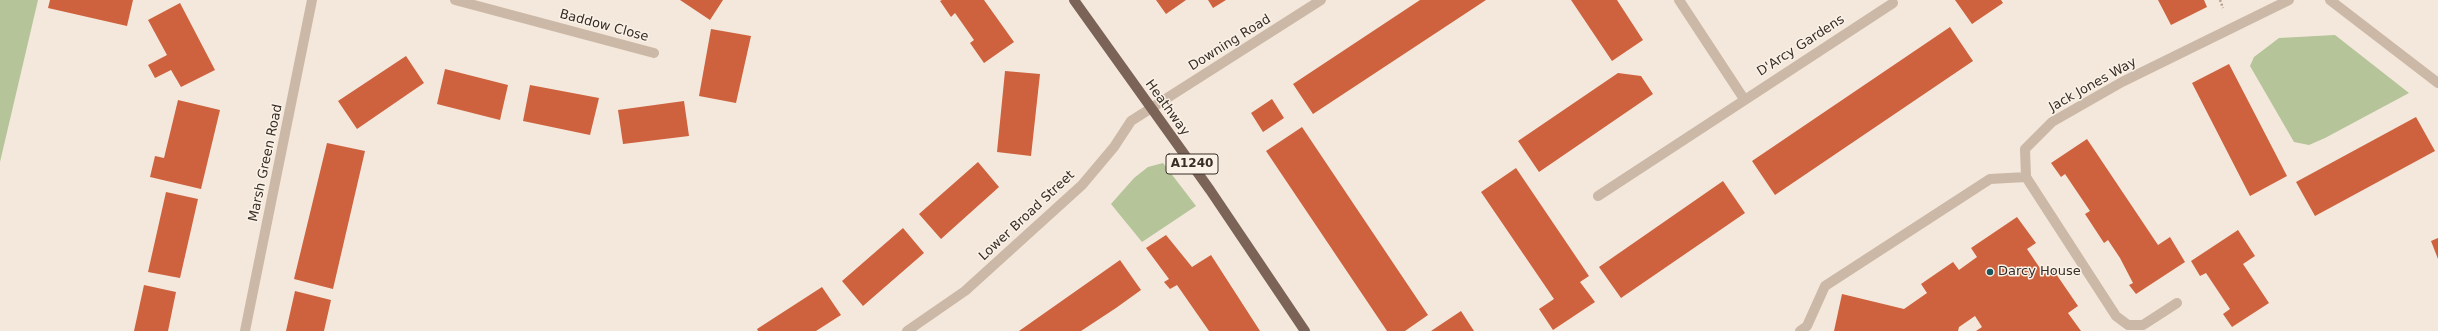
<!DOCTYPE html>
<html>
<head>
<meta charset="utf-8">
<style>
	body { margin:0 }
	canvas { display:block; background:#f3e8db }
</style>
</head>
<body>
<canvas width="2438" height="331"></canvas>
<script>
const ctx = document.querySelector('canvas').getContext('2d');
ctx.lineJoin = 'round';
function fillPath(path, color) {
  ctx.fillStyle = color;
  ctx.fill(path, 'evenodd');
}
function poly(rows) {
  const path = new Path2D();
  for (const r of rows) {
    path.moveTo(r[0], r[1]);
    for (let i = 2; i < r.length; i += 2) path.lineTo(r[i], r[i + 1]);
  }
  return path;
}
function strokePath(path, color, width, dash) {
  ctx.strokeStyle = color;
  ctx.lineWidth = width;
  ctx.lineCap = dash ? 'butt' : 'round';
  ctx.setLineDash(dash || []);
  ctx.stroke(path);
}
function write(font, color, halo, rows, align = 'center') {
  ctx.font = font + ' "DejaVu Sans",sans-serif';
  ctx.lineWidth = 3;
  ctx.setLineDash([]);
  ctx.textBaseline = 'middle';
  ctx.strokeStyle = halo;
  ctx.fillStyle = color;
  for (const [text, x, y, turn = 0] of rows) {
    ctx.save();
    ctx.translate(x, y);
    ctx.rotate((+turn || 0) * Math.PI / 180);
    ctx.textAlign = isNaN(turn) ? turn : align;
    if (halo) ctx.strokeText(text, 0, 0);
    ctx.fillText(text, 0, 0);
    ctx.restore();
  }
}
fillPath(poly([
	[0,0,38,0,0,162],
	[2335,35,2409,93,2325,138,2309,145,2294,142,2250,66,2254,57,2279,38],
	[1163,163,1196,206,1142,242,1111,204,1134,178,1148,167]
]), '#b5c499');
fillPath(poly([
	[50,0,133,0,127,26,48,8],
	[680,0,723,0,710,20],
	[942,0,984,0,1014,42,984,63,970,43,974,40,955,13,951,17,940,1],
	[1156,0,1186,0,1166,14],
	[1208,0,1226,0,1213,8],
	[1420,0,1486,0,1313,114,1293,84],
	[1571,0,1617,0,1643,40,1612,61],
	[1955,0,2001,0,2003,3,1972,24],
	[2158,0,2204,0,2207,7,2171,25],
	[180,3,215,70,181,87,171,70,155,78,148,65,167,55,148,20],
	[1950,27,1973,61,1775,195,1752,161],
	[711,29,751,36,736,103,699,96],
	[406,56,424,83,357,129,338,101],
	[2229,64,2287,176,2250,196,2192,83],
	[445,69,508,85,500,120,437,104],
	[1005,71,1040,74,1031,156,997,152],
	[1618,73,1641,76,1653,94,1539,172,1518,141],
	[530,85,599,98,590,135,523,121],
	[1272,99,1284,118,1263,132,1251,113],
	[178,100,220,110,201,189,150,177,155,156,164,158],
	[684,101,689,136,623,144,618,110],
	[2416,117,2435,151,2315,216,2296,182],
	[1302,127,1428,315,1405,331,1387,331,1266,151],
	[2087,139,2158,245,2170,237,2185,262,2136,294,2129,285,2133,283,2120,258,2108,240,2104,243,2085,214,2090,211,2065,174,2061,177,2051,163],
	[327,143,365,151,333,289,294,279],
	[978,162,999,187,941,239,919,214],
	[1516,168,1589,276,1580,282,1595,302,1553,330,1539,309,1554,299,1481,192],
	[1723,181,1745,213,1621,298,1599,267],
	[166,192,198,199,180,278,148,272],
	[2017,217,2036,243,2027,249,2044,274,2052,268,2078,306,2068,313,2081,331,1976,331,1982,327,1975,316,1959,327,1958,331,1834,331,1842,294,1904,309,1927,293,1921,284,1953,262,1959,270,1977,257,1971,248],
	[903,228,924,253,863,306,842,281],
	[2238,230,2255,256,2243,264,2269,303,2232,327,2223,314,2230,309,2206,273,2200,276,2191,261],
	[1166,235,1192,267,1211,255,1260,331,1209,331,1177,285,1170,289,1164,282,1169,279,1146,248],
	[2438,238,2438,259,2431,241],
	[1120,260,1141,290,1116,308,1081,331,1019,331],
	[144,285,176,292,168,331,134,331],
	[822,287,841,315,816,331,758,331,757,329],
	[295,291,331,300,324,331,286,331],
	[1461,311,1474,331,1431,331]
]), '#ce623e');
strokePath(poly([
	[2220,0,2223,8]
]), '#b8a190', 2.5, [2, 2]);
strokePath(poly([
	[455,0,654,53],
	[1679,0,1744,99],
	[2330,0,2438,83],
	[1598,196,1893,3],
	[2177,303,2143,325,2128,325,2116,316,2026,177,2025,149,2052,122,2122,82,2289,0],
	[245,331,312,0],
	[907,331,965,291,1082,185,1114,147,1131,121,1321,0],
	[1800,331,1807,326,1825,286,1990,179,2026,177]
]), '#ccb8a6', 10);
strokePath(poly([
	[1074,0,1210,190,1305,331]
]), '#7b6357', 10);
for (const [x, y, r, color] of [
	[1990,272,4,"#1a575c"]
]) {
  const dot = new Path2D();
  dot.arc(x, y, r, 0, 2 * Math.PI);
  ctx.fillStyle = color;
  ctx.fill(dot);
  strokePath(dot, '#fbf2e7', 1.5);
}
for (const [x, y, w] of [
	[1192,164,52]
]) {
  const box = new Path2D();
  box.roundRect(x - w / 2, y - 10, w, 20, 3);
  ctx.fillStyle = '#fbf2e7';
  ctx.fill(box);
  strokePath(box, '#382d27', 1);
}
write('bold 12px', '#382d27', null, [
	["A1240",1192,164]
]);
write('13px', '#382d27', '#fbf2e7', [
	["Baddow Close",604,26,15],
	["Downing Road",1230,43,-32],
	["D'Arcy Gardens",1801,46,-33],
	["Jack Jones Way",2093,85,-29],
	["Heathway",1167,108,54],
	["Marsh Green Road",266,163,-78],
	["Lower Broad Street",1027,216,-43]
]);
write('13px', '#382d27', '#fbf2e7', [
	["Darcy House",1998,272]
], 'left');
</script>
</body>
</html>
